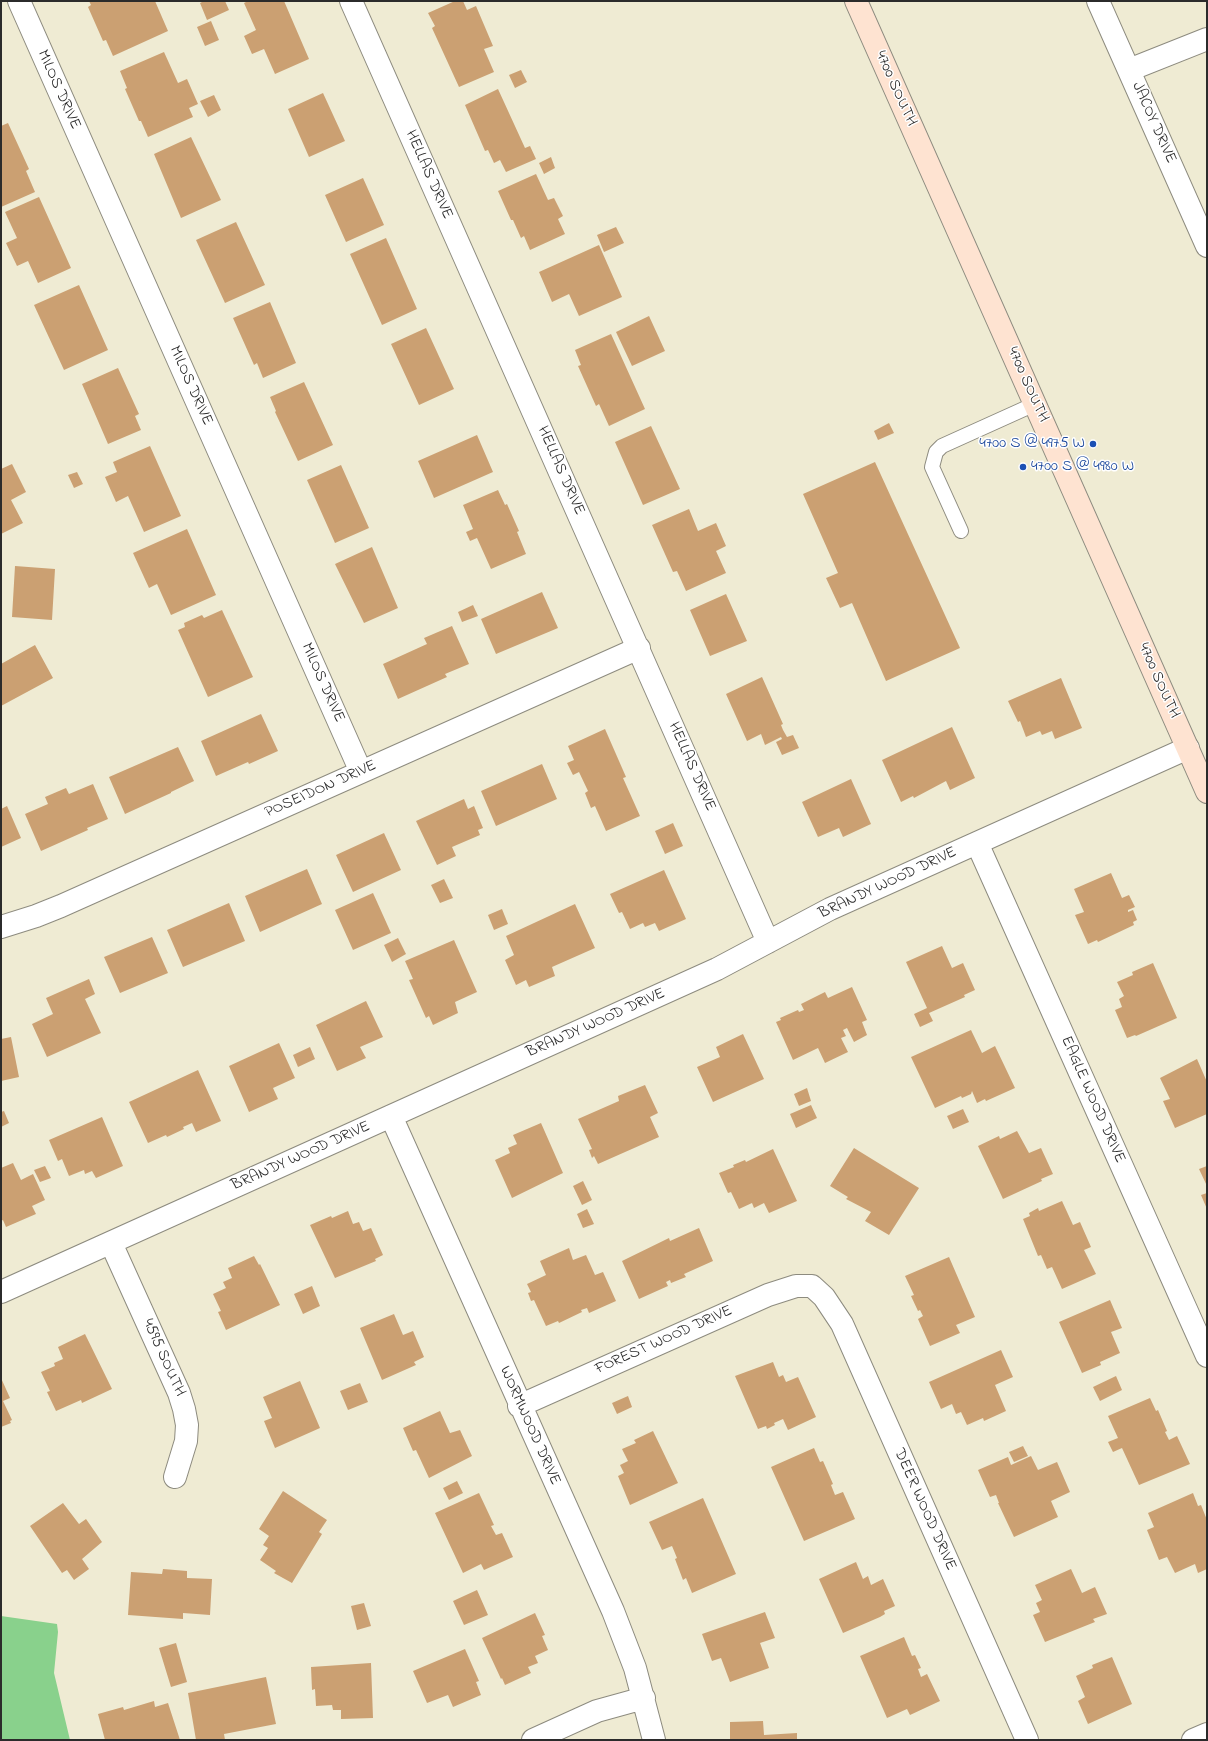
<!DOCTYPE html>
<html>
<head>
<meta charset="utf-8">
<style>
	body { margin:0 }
	#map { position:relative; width:1208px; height:1741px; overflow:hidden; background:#efebd3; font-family:"Indie Flower",sans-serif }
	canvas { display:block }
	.frame { position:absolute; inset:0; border:2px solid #2b2b2b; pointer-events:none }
</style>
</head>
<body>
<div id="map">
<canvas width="1208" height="1741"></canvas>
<div class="frame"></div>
</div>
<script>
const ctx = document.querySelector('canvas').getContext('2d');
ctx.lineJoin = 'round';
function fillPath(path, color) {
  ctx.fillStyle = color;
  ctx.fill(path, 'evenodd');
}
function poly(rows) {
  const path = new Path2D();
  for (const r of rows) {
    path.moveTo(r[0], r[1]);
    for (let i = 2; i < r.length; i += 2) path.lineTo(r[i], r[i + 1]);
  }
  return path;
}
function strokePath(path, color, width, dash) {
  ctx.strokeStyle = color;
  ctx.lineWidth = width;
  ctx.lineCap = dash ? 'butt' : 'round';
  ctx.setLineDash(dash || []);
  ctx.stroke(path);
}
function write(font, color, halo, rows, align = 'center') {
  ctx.font = font + ' "Indie Flower",sans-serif';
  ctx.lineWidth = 3;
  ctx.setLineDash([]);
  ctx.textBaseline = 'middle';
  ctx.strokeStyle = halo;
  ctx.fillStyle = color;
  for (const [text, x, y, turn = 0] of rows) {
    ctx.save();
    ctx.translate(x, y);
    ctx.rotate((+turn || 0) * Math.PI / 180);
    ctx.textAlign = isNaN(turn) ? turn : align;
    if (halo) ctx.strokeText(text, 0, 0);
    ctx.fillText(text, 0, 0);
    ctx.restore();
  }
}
fillPath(poly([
	[1,1616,57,1624,58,1632,54,1673,70,1740,1,1740]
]), '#89d18c');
fillPath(poly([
	[89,1,142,1,143,2,155,1,168,31,113,56,106,40,103,41,88,7,91,5],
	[204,1,225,1,229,10,207,20,200,3],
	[248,1,284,1,309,59,275,74,264,49,252,54,244,36,256,30,244,3],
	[455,1,463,1,467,10,476,6,493,46,484,49,494,72,459,87,432,28,435,26,428,13],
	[211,21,219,40,205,46,197,27],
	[164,52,178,83,187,79,198,104,189,108,193,117,148,137,141,121,139,121,125,89,127,88,120,71],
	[521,70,527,82,515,88,509,75],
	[498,89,525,148,530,146,536,159,506,172,500,160,494,163,488,150,485,151,465,105],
	[323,93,345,141,309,157,288,109],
	[214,95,221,110,208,117,200,101],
	[8,123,29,169,26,171,35,192,1,207,1,126],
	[191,137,221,200,181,218,154,154],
	[551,157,555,168,544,174,539,163],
	[536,174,548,200,554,198,563,216,558,219,565,234,530,250,524,236,521,238,513,220,511,220,498,191],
	[363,178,384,225,346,242,325,195],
	[39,197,71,268,38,283,28,261,17,266,6,243,17,238,5,212],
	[236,222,265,285,225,303,196,240],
	[616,227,624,243,604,252,597,235],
	[386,238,417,309,382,325,350,254],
	[599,245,622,297,579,316,569,294,552,302,539,272],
	[79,285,108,350,64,370,34,305],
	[270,302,296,363,263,378,257,363,254,365,233,318],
	[649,316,665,351,632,366,616,332],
	[426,328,454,389,419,405,391,344],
	[611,334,645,409,609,426,599,404,596,406,578,366,581,365,575,350],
	[118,368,139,414,135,416,141,430,108,444,82,384],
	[304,382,333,445,298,461,275,412,276,411,270,397],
	[889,423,894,433,878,440,874,431],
	[651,426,680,489,643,505,615,442],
	[477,435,493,472,434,498,418,461],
	[150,446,181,516,144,532,128,496,116,502,105,477,117,472,113,462],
	[875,462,960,648,886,681,852,603,840,608,826,578,838,573,803,494],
	[12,464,26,492,11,500,23,523,1,534,1,469],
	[341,465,369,528,335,543,307,480],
	[77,472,83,484,74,488,68,475],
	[498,490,505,505,507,504,519,531,517,532,526,554,491,569,477,538,470,541,466,532,473,529,463,505],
	[689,509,698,531,716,523,726,546,716,551,726,573,686,591,677,571,673,572,652,525],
	[187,529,216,595,171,615,157,584,149,588,133,553],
	[372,547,398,608,364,623,335,564],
	[15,566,55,569,52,620,12,617],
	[542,592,558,628,496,654,481,619],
	[726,594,747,641,710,656,690,610],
	[473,605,478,616,462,622,458,612],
	[222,610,253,677,208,697,178,630,185,627,184,623,202,615,204,618],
	[452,626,469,664,445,674,447,677,398,699,383,664,427,644,424,638],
	[35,645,53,678,1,706,1,664],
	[762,677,783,724,781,725,783,730,787,737,793,735,799,748,782,755,776,742,782,739,781,737,765,745,761,734,747,741,726,694],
	[1061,678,1082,728,1055,739,1052,731,1042,735,1040,731,1026,737,1020,721,1018,722,1008,701],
	[261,714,278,751,249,764,248,762,216,776,201,741],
	[952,727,975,778,950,790,946,781,914,798,913,796,901,802,882,760],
	[605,729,626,777,623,778,640,816,606,831,595,806,591,808,585,793,588,791,579,772,573,775,567,763,574,760,568,746],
	[178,747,194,781,171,792,171,793,125,814,109,777],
	[542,764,557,799,496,826,481,791],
	[851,779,871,824,843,837,839,828,818,837,802,802],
	[93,784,108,819,87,828,88,830,41,851,25,814,48,804,45,797,66,788,69,794],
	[464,799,468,809,474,806,483,828,478,830,480,835,452,847,456,856,437,865,416,821],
	[7,806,21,838,1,847,1,809],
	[673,823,683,846,665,854,655,831],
	[384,833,401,870,353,892,336,855],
	[307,869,322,904,260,932,245,896],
	[664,870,686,919,659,931,655,923,645,927,643,923,630,929,622,912,619,913,610,894],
	[1111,873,1122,898,1129,895,1135,907,1128,910,1128,912,1133,910,1137,920,1133,922,1134,925,1098,942,1097,940,1088,944,1075,915,1084,912,1074,889],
	[444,879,453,898,440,903,431,885],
	[373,893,391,933,353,950,335,910],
	[229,903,245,941,183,967,167,930],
	[575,904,595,948,552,967,555,976,529,987,526,980,516,985,505,960,514,955,506,936],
	[502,909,508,924,494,930,488,915],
	[152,937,168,973,120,993,104,957],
	[398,938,406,954,392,962,384,945],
	[454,940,477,992,455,1002,458,1013,433,1025,429,1016,426,1018,409,980,413,979,405,961],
	[942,946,952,968,963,963,975,990,964,995,965,997,929,1013,933,1021,920,1027,914,1014,927,1008,906,962],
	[1153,963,1177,1018,1136,1036,1135,1035,1127,1038,1115,1010,1122,1007,1119,999,1124,996,1117,982,1133,975,1132,972],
	[89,979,95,994,85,999,101,1033,47,1057,32,1024,53,1014,46,998],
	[852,987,867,1020,862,1022,867,1035,854,1042,847,1028,843,1030,846,1036,841,1038,848,1052,825,1063,818,1048,793,1060,776,1022,781,1020,780,1018,798,1010,799,1012,804,1010,801,1004,825,992,828,998],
	[366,1001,383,1037,360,1047,366,1058,337,1071,316,1025],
	[971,1030,982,1053,995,1046,1015,1088,986,1101,985,1099,977,1103,972,1091,971,1094,962,1098,961,1096,935,1108,911,1057],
	[743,1034,764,1079,713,1102,697,1067,720,1057,716,1047],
	[11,1037,19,1077,1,1081,1,1039],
	[279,1043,295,1078,273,1088,278,1099,249,1112,229,1066],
	[310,1047,315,1059,298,1067,293,1055],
	[1197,1059,1207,1082,1207,1114,1175,1128,1163,1101,1170,1099,1160,1078],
	[198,1070,221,1121,196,1132,192,1123,183,1127,184,1129,167,1137,166,1135,148,1143,129,1102],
	[645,1085,658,1113,650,1117,659,1137,598,1164,594,1156,592,1158,589,1150,592,1149,578,1119,619,1101,618,1096],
	[807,1088,811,1101,799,1106,794,1094],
	[811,1105,817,1118,796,1128,790,1114],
	[963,1109,969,1122,953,1129,947,1116],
	[4,1111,9,1123,1,1127,1,1112],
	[102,1117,123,1166,96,1178,92,1171,85,1174,84,1170,69,1176,62,1159,58,1161,49,1140],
	[541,1123,563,1173,512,1198,495,1160,510,1153,508,1148,517,1144,513,1135],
	[1017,1131,1029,1153,1041,1148,1053,1174,1041,1179,1042,1181,1003,1199,978,1146,999,1136,1000,1139],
	[854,1148,919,1188,889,1235,865,1221,871,1212,846,1199,848,1197,830,1186],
	[773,1149,797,1201,769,1213,764,1203,754,1208,752,1203,739,1209,731,1192,728,1193,719,1173,734,1167,733,1165,745,1160,746,1162],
	[13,1163,21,1180,33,1174,45,1200,32,1206,36,1214,6,1227,3,1220,1,1221,1,1168],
	[45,1166,51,1178,40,1182,34,1170],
	[1207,1166,1207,1186,1199,1169],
	[583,1181,592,1200,582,1205,573,1186],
	[1207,1193,1207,1209,1201,1195],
	[1062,1201,1073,1225,1080,1222,1091,1247,1084,1250,1096,1274,1062,1289,1052,1267,1047,1269,1041,1255,1038,1256,1023,1219,1030,1216,1029,1213,1038,1208,1039,1211],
	[587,1209,594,1224,583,1228,577,1214],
	[348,1211,353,1224,359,1222,363,1231,371,1228,383,1255,375,1259,376,1261,335,1278,310,1225,331,1216,332,1218],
	[699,1228,713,1261,684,1274,686,1277,671,1283,670,1280,666,1282,668,1286,639,1299,622,1261,669,1238,670,1241],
	[569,1248,573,1260,586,1255,595,1275,603,1272,616,1301,589,1313,587,1308,581,1310,582,1312,559,1323,558,1321,546,1326,534,1300,531,1301,528,1293,531,1292,527,1284,546,1275,540,1261],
	[254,1256,259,1265,260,1264,280,1305,226,1330,218,1312,221,1311,213,1294,226,1288,223,1282,232,1278,228,1268],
	[949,1257,975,1317,956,1325,960,1333,930,1346,918,1319,923,1316,920,1310,918,1311,911,1296,914,1295,905,1276],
	[312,1286,320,1306,303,1314,294,1294],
	[1110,1300,1122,1328,1111,1332,1120,1353,1100,1362,1101,1365,1082,1373,1059,1322],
	[394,1314,403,1335,413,1331,424,1357,414,1362,416,1365,382,1380,360,1328],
	[85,1334,112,1389,82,1403,81,1400,56,1411,47,1392,50,1391,41,1372,55,1366,54,1363,63,1359,58,1347],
	[1001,1350,1013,1377,995,1385,1006,1411,984,1421,983,1418,967,1425,961,1412,956,1414,952,1404,941,1409,929,1382],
	[773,1362,779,1377,783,1375,786,1382,798,1377,816,1417,788,1430,783,1419,774,1423,775,1425,767,1429,766,1426,758,1429,735,1376],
	[1116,1376,1122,1390,1100,1401,1093,1387],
	[1,1378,10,1398,3,1401,12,1420,10,1421,11,1423,1,1427],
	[300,1381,320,1428,275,1448,264,1421,272,1418,263,1397],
	[360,1383,368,1402,348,1410,340,1391],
	[628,1396,632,1407,617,1414,612,1403],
	[1150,1398,1156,1411,1158,1410,1167,1431,1165,1432,1169,1440,1177,1436,1190,1464,1139,1485,1122,1448,1113,1452,1108,1442,1118,1438,1108,1416],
	[440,1411,450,1433,460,1430,472,1456,429,1478,416,1450,413,1451,403,1428],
	[653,1431,678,1483,630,1505,618,1476,624,1473,620,1465,628,1461,622,1449,636,1443,634,1440],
	[1023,1446,1028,1456,1014,1462,1009,1452],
	[814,1448,820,1462,823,1461,833,1484,831,1485,835,1495,843,1492,855,1519,804,1541,771,1467],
	[1031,1456,1038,1470,1057,1462,1070,1492,1051,1501,1058,1517,1014,1537,998,1503,999,1503,996,1495,990,1497,978,1470,1008,1457,1011,1465],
	[457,1481,463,1493,449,1500,443,1488],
	[283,1491,327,1520,319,1532,322,1534,292,1583,274,1573,276,1571,260,1560,268,1548,263,1545,269,1536,259,1529],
	[479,1493,494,1525,491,1526,496,1535,502,1533,513,1557,484,1570,481,1564,463,1573,435,1513],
	[1193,1493,1198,1506,1201,1505,1207,1520,1207,1569,1198,1573,1195,1564,1175,1573,1167,1557,1159,1560,1147,1530,1154,1527,1148,1513],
	[703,1498,736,1574,692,1593,686,1578,683,1580,675,1559,677,1558,672,1546,662,1550,649,1522],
	[63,1503,79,1524,86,1519,102,1542,82,1559,89,1569,74,1580,67,1570,62,1573,30,1526],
	[856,1562,863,1579,868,1576,871,1585,883,1579,895,1606,884,1611,885,1614,880,1617,843,1633,819,1579],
	[163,1569,187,1571,187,1578,212,1579,210,1615,183,1613,183,1619,128,1615,131,1572,162,1574],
	[1071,1569,1082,1593,1095,1587,1107,1614,1093,1619,1095,1622,1045,1642,1033,1615,1040,1612,1036,1603,1042,1600,1035,1585],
	[477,1590,488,1615,464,1625,453,1601],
	[364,1603,371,1626,357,1630,351,1606],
	[765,1612,775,1638,760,1643,769,1668,730,1682,721,1658,712,1661,702,1634],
	[535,1613,545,1635,542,1636,548,1650,535,1656,538,1663,528,1667,531,1673,505,1685,502,1678,501,1679,482,1638],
	[904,1637,912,1656,915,1655,921,1668,918,1669,921,1677,927,1674,940,1701,910,1715,907,1709,887,1718,860,1656],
	[176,1643,187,1682,171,1687,159,1648],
	[465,1649,479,1681,476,1682,481,1695,453,1707,448,1695,427,1703,413,1671],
	[1112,1657,1132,1704,1088,1724,1078,1701,1085,1697,1076,1676,1093,1668,1092,1665],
	[371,1663,373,1718,341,1719,341,1710,333,1710,332,1705,316,1706,315,1689,312,1690,311,1667],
	[266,1677,276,1724,224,1734,225,1740,196,1740,188,1693],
	[154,1701,155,1707,168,1703,180,1740,105,1740,98,1714,123,1707,124,1710],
	[763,1721,764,1735,797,1733,797,1740,730,1740,730,1722]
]), '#cba072');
const lane = poly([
	[961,531,932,467,936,452,942,446,1035,404]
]);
const street = poly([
	[19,1,361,772],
	[351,1,768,942],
	[1098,1,1207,246],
	[1129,70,1207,39],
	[977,843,1207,1356],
	[1,927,36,916,61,906,639,648],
	[391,1116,613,1611,635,1668,654,1740],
	[111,1243,179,1393,184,1409,187,1425,186,1441,175,1477],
	[1,1292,717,969,830,909,1188,748],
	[519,1406,768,1295,796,1286,812,1286,824,1297,842,1324,1027,1740],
	[533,1740,597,1711,644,1698],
	[1193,1740,1207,1734]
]);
const secondary = poly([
	[856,1,1207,792]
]);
strokePath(lane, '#8d8b7f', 16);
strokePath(street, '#8d8b7f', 24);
strokePath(secondary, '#8d8b7f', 24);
strokePath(lane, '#fff', 14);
strokePath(street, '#fff', 22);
strokePath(secondary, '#fee3d1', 22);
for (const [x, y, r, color] of [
	[1093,444,4,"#1a4fb4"],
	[1023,467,4,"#1a4fb4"]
]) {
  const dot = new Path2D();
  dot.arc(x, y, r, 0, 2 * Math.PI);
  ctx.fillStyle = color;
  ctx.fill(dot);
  strokePath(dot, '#fff', 1.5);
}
write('16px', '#2b2b2b', '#fff', [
	["4700 SOUTH",895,89,66],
	["MILOS DRIVE",58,90,66],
	["JACOY DRIVE",1153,123,66],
	["HELLAS DRIVE",428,175,66],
	["4700 SOUTH",1027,385,66],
	["MILOS DRIVE",190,386,66],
	["HELLAS DRIVE",560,471,66],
	["4700 SOUTH",1158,681,66],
	["MILOS DRIVE",322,683,66],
	["HELLAS DRIVE",691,767,66],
	["POSEIDON DRIVE",321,790,-24],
	["BRANDY WOOD DRIVE",888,884,-25],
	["BRANDY WOOD DRIVE",596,1024,-24],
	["EAGLE WOOD DRIVE",1092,1100,66],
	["BRANDY WOOD DRIVE",301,1157,-24],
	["FOREST WOOD DRIVE",664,1341,-24],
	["4595 SOUTH",163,1358,66],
	["WORMWOOD DRIVE",529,1426,66],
	["DEER WOOD DRIVE",924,1510,66]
]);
write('16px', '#164399', '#fff', [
	["4700 S @ 4975 W",1085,444],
	["4700 S @ 4980 W",1031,467,"left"]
], 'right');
</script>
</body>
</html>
